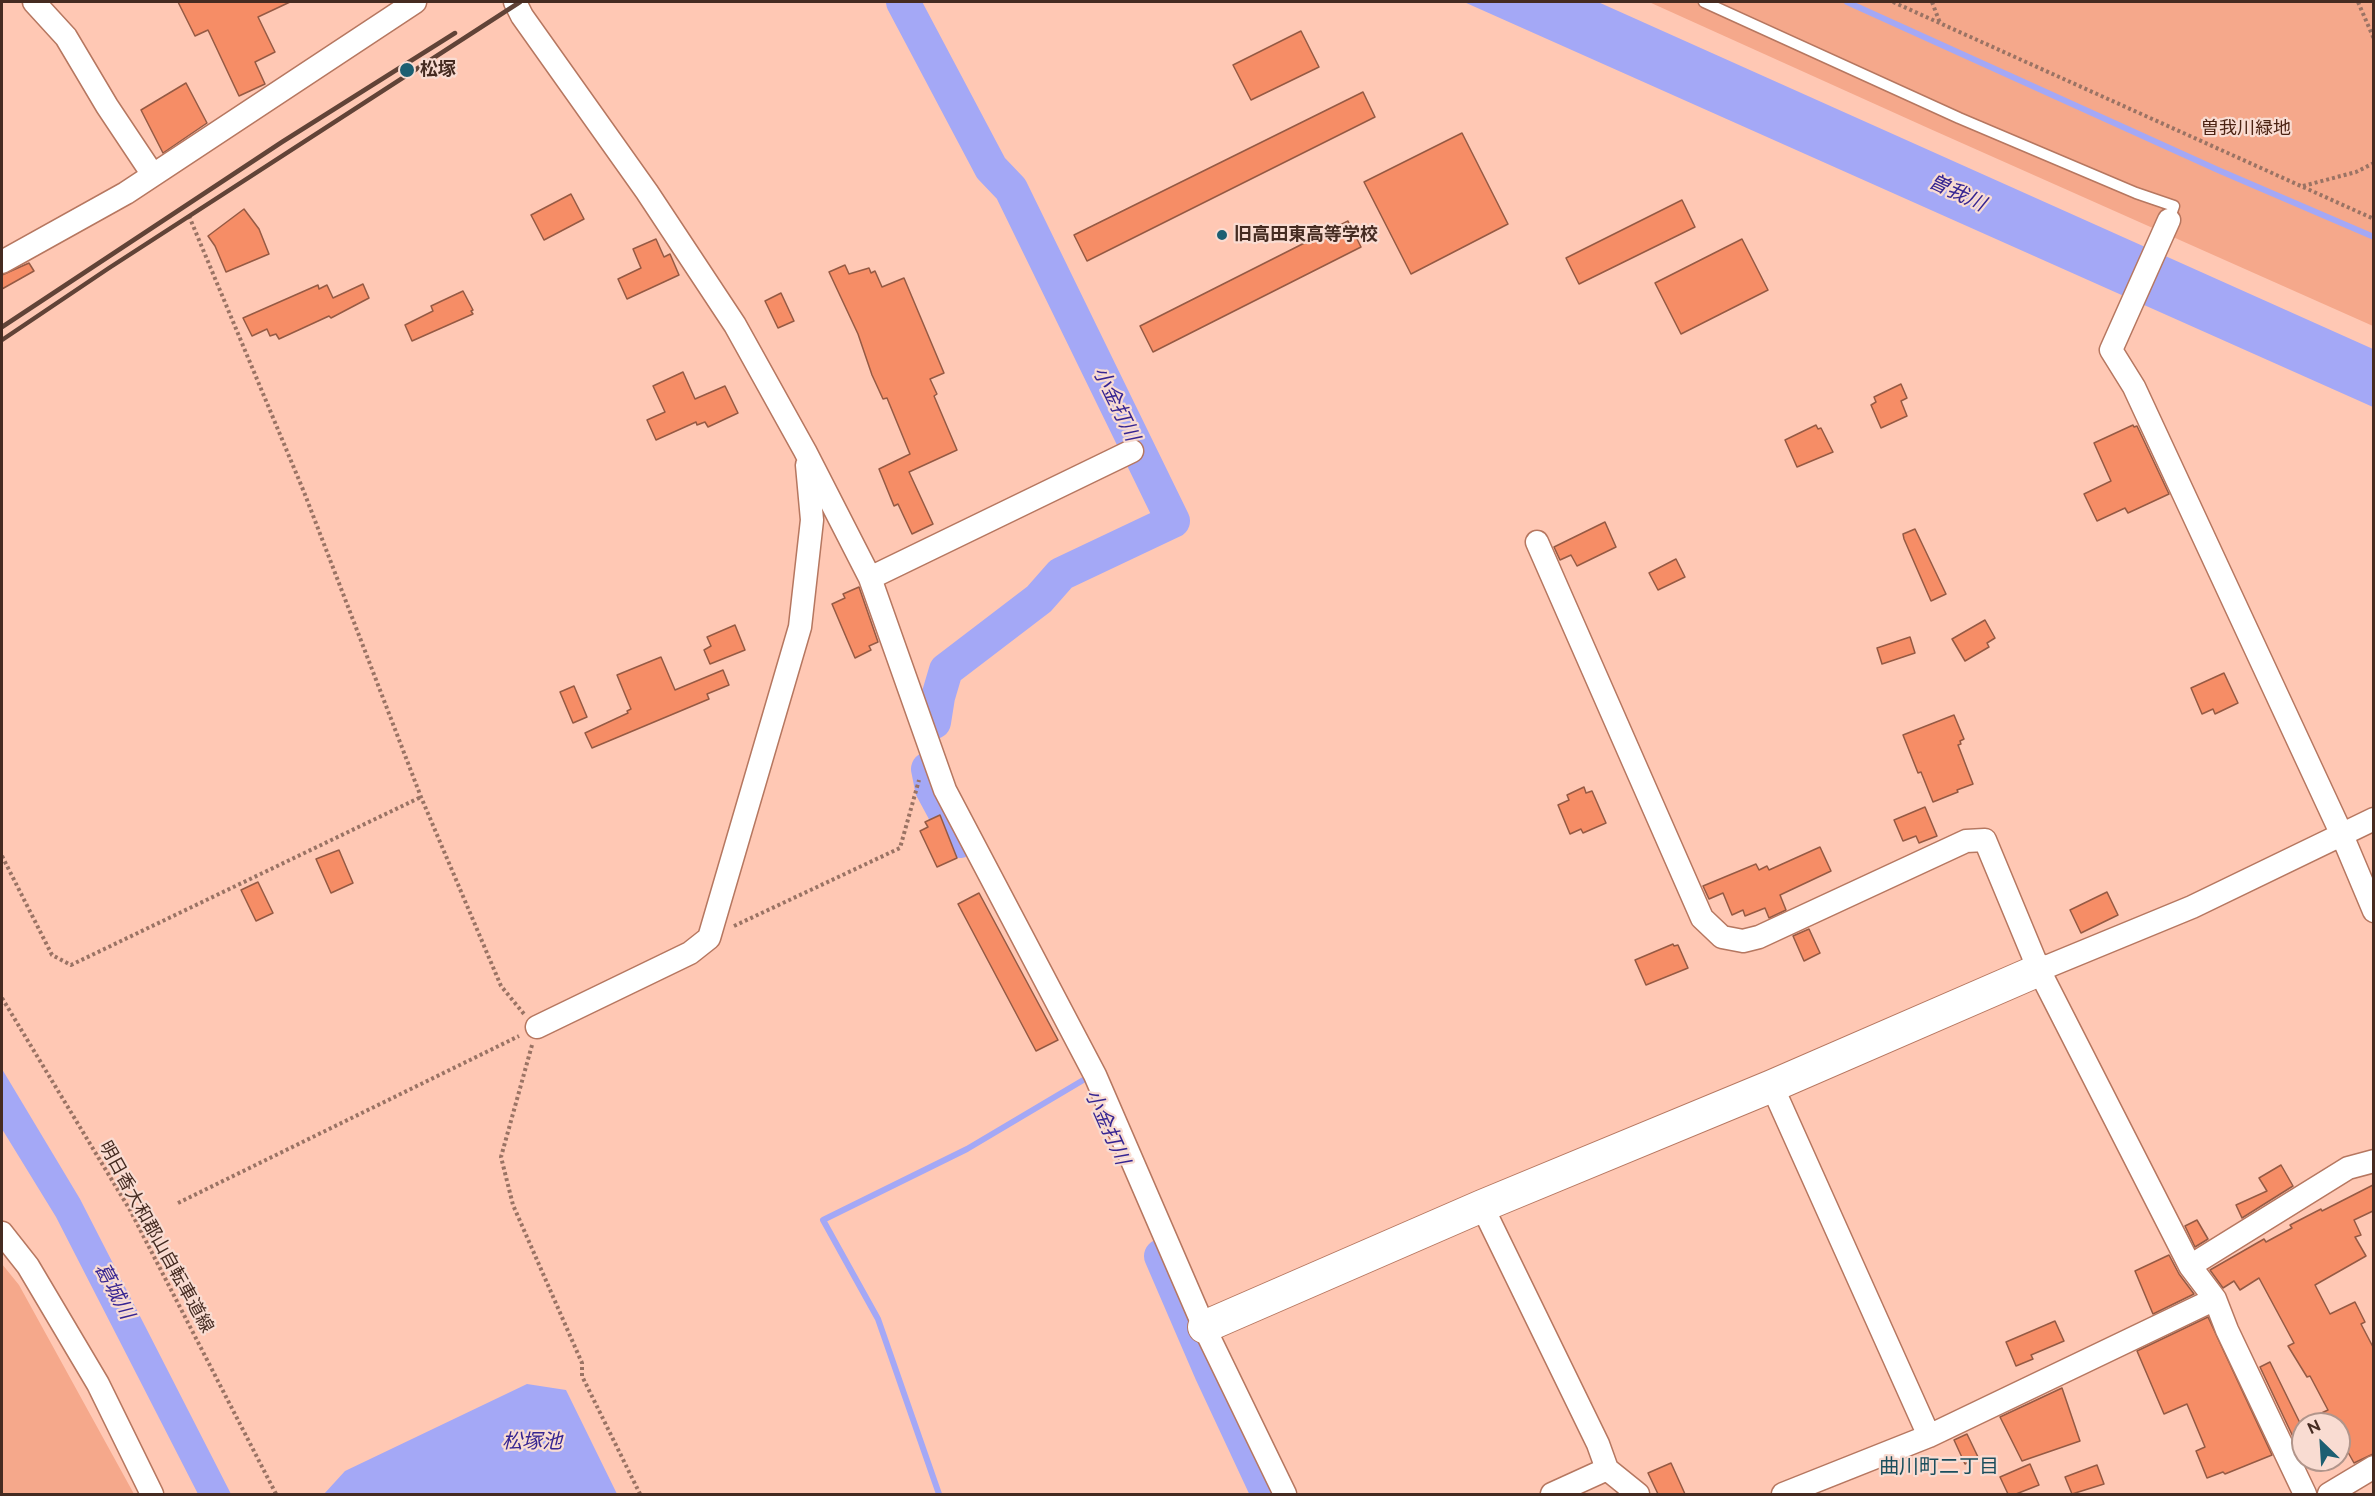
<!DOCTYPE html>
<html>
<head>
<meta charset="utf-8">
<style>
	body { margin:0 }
	#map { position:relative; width:2375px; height:1496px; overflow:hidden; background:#ffc8b4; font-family:Raleway,sans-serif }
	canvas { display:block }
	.frame { position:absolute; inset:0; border:3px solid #452b21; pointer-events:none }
	.north { position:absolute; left:2291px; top:1412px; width:60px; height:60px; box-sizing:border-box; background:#f9dcd2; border:2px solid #b1958b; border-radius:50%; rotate:335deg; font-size:16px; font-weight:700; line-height:24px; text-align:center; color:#452b21 }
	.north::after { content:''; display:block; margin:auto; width:21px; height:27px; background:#1c5f72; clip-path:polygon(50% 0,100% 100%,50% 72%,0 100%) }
</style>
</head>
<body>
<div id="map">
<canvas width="2375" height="1496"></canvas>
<div class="frame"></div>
<div class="north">N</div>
</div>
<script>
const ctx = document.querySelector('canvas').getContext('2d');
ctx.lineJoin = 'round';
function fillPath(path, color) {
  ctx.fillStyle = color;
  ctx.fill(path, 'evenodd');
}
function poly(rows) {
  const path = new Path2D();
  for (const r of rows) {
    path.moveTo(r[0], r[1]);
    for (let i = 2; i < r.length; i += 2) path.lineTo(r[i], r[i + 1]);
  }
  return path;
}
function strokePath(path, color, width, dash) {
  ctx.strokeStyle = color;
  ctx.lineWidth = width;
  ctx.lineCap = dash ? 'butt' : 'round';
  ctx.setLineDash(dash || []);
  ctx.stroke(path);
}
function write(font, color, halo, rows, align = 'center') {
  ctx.font = font + ' Raleway,"Noto Sans JP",sans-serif';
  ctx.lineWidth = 4.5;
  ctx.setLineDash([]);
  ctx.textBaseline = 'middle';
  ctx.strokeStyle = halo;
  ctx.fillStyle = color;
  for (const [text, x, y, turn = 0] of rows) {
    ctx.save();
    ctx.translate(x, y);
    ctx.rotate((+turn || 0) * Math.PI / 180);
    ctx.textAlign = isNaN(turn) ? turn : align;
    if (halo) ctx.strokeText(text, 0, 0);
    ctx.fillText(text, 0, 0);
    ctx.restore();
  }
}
fillPath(poly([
	[1649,2,2373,2,2373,326,1928,128],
	[2,1264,19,1285,134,1494,2,1494]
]), '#f5a88b');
fillPath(poly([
	[1464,2,1598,2,2373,349,2373,407],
	[2,1069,80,1199,231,1494,198,1494,56,1217,2,1129],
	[527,1384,566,1390,617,1494,324,1494,345,1471]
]), '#a4a8f6');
strokePath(poly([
	[1847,2,2218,170,2374,237],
	[939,1494,878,1319,823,1220,967,1149,1085,1079]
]), '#a4a8f6', 6);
strokePath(poly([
	[903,2,991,168,1011,189,1173,521,1061,574,1039,599,946,670,938,697,934,722],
	[928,769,932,789,960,841],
	[1161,1256,1211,1372,1268,1494]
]), '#a4a8f6', 34);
const building = poly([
	[178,2,290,2,258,17,275,52,255,62,265,84,239,96,208,30,195,36,178,2],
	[1301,31,1319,67,1251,100,1233,65,1301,31],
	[186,83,207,123,163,153,141,110,186,83],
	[1363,92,1375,117,1087,261,1074,235,1363,92],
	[1462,133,1508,224,1411,274,1364,182,1462,133],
	[571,194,584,219,544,240,531,215,571,194],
	[1682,200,1695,227,1579,284,1566,258,1682,200],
	[244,209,259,229,269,254,226,272,215,246,208,236,244,209],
	[1348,221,1361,247,1153,352,1140,326,1348,221],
	[656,239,664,257,670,254,679,275,627,299,618,279,641,268,633,249,656,239],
	[1742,239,1768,290,1681,334,1655,283,1742,239],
	[29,263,34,271,2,289,2,275,29,263],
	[845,265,849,274,869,268,871,273,875,271,882,287,904,278,944,373,930,379,937,394,934,396,957,450,909,472,933,524,912,534,898,504,894,506,879,469,910,454,887,398,883,399,872,375,858,334,829,272,845,265],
	[363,284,369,298,331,318,329,316,279,339,276,334,270,336,267,329,252,336,243,318,318,285,319,289,327,285,333,298,363,284],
	[463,291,473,310,471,311,473,314,412,341,405,325,433,311,431,306,463,291],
	[781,293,794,321,778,328,765,301,781,293],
	[683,372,695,399,725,386,738,413,708,427,705,422,697,425,696,422,656,440,647,420,665,412,653,386,683,372],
	[1901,384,1907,398,1901,401,1907,416,1881,428,1871,405,1876,402,1874,397,1901,384],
	[1816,425,1818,429,1821,428,1833,452,1797,467,1785,440,1816,425],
	[2133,425,2134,427,2137,426,2169,494,2128,513,2125,508,2097,521,2084,494,2111,481,2094,443,2133,425],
	[1605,522,1616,547,1577,566,1571,555,1560,560,1554,547,1605,522],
	[1915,529,1946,594,1931,601,1904,539,1903,534,1915,529],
	[1676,559,1685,577,1658,590,1649,573,1676,559],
	[859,587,878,642,869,646,871,650,855,658,832,604,845,598,843,594,859,587],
	[1985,620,1995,638,1987,643,1989,647,1965,661,1952,639,1985,620],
	[735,625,745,650,710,664,704,650,711,646,707,637,735,625],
	[1910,637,1915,653,1882,664,1877,648,1910,637],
	[661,657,675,690,723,670,729,685,707,694,709,699,592,748,585,733,628,713,627,711,631,709,617,675,661,657],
	[2224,673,2238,703,2215,714,2213,709,2202,714,2191,688,2224,673],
	[574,686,587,717,573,723,560,692,574,686],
	[1954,715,1964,739,1960,741,1961,744,1958,745,1973,784,1957,790,1958,792,1933,802,1921,772,1918,773,1903,735,1954,715],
	[1584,787,1586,793,1592,791,1606,823,1583,833,1581,829,1570,834,1558,805,1569,800,1567,795,1584,787],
	[1925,807,1937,836,1919,843,1916,836,1903,841,1894,820,1925,807],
	[940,815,957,858,937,867,920,831,928,827,925,822,940,815],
	[1820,847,1831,871,1780,895,1786,910,1769,918,1765,908,1745,916,1743,910,1732,915,1723,893,1709,899,1703,886,1756,864,1759,870,1767,866,1769,870,1820,847],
	[339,850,353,883,331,893,316,859,339,850],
	[258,882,273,913,256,921,241,890,258,882],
	[2107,892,2118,915,2081,933,2070,910,2107,892],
	[979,893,1058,1040,1036,1051,958,904,979,893],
	[1809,929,1820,953,1804,961,1793,936,1809,929],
	[1673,944,1674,946,1678,945,1688,968,1646,985,1635,960,1673,944],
	[2281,1165,2293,1186,2242,1218,2236,1205,2267,1191,2259,1178,2281,1165],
	[2373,1185,2373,1211,2354,1220,2361,1235,2355,1237,2366,1256,2315,1285,2330,1314,2355,1302,2365,1322,2361,1324,2373,1347,2373,1454,2354,1463,2339,1436,2339,1424,2300,1424,2303,1430,2303,1439,2296,1443,2260,1367,2270,1362,2300,1423,2328,1410,2310,1376,2307,1377,2288,1346,2294,1343,2259,1278,2240,1290,2234,1281,2223,1288,2210,1270,2264,1239,2266,1242,2292,1228,2290,1225,2321,1209,2322,1211,2373,1185],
	[2197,1220,2208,1239,2195,1247,2185,1226,2197,1220],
	[2169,1255,2179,1274,2194,1294,2153,1314,2135,1271,2169,1255],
	[2208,1317,2272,1455,2225,1474,2223,1472,2207,1478,2196,1451,2205,1447,2187,1404,2164,1414,2137,1351,2208,1317],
	[2055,1321,2064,1341,2031,1355,2033,1359,2016,1366,2006,1342,2055,1321],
	[2062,1388,2080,1441,2022,1461,2000,1417,2062,1388],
	[1967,1434,1978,1457,1965,1464,1954,1440,1967,1434],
	[1671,1463,1685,1494,1658,1494,1648,1473,1671,1463],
	[2030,1464,2039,1485,2016,1494,2008,1494,2000,1477,2030,1464],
	[2097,1465,2104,1484,2072,1494,2065,1477,2097,1465]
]);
fillPath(building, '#f68d66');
strokePath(building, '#955a44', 1.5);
const lane = poly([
	[1704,2,1959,118,2136,193,2174,206,2169,220]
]);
const street = poly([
	[34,2,66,37,107,106,153,175],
	[515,2,522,16,647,192,735,325,805,451,870,578,945,790,1095,1075,1204,1327,1285,1494],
	[2169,220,2111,350,2134,387,2342,835,2374,911],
	[2,262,126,193,415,2],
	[1537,542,1702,918,1722,937,1743,941,1759,937,1966,841,1985,840,2039,970,2190,1266,2215,1299,2227,1330,2305,1494],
	[870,578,1132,451],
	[2039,970,2192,907,2374,819],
	[537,1027,690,953,709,938,800,627,812,520,807,465],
	[1772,1086,1929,1436],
	[1482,1206,1598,1444,1607,1469,1638,1494],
	[2,1233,28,1266,98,1384,152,1494],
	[2190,1266,2348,1168,2374,1161],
	[1552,1494,1607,1469],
	[1783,1494,1929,1436,2215,1299],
	[2329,1494,2374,1467]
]);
const secondary = poly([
	[1204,1327,1482,1206,1772,1086,2039,970]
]);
strokePath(lane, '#b67760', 13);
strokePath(street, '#b67760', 25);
strokePath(secondary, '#b67760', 34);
strokePath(poly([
	[1893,2,2374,219],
	[1932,2,1940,23],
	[2358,2,2374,39],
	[2303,186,2356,172,2374,163],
	[189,216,304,492,421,797,501,986,524,1014],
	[2,856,52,955,71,965,421,797],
	[734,926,900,848,919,780],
	[2,998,130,1210,276,1494],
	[532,1045,501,1157,513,1205,582,1363,582,1376,640,1494],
	[178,1203,519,1036]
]), '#9a7364', 4, [3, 3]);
strokePath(lane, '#fff', 10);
strokePath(street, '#fff', 22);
strokePath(secondary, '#fff', 32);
strokePath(poly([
	[2,327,282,142,455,33],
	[2,340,109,268,520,2]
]), '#614337', 4.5);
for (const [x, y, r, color] of [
	[407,70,8,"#1c5f72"],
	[1222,235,6,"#1c5f72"]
]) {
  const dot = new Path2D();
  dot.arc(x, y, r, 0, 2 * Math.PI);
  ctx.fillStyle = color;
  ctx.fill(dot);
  strokePath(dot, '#f9dcd2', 2);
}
write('bold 18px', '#452b21', '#f9dcd2', [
	["松塚",420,70],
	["旧高田東高等学校",1234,235]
], 'left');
write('18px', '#4c2313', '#f9dcd2', [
	["曽我川緑地",2246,129]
]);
write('18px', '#452b21', '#f9dcd2', [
	["明日香大和郡山自転車道線",156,1237,61]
]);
write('italic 20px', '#362592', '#f9dcd2', [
	["曽我川",1957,193,25],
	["小金打川",1116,404,64],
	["小金打川",1107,1127,66],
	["葛城川",114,1291,62],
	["松塚池",532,1442]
]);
write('20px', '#1a4e5d', '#f9dcd2', [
	["曲川町二丁目",1939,1467]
]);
</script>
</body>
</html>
